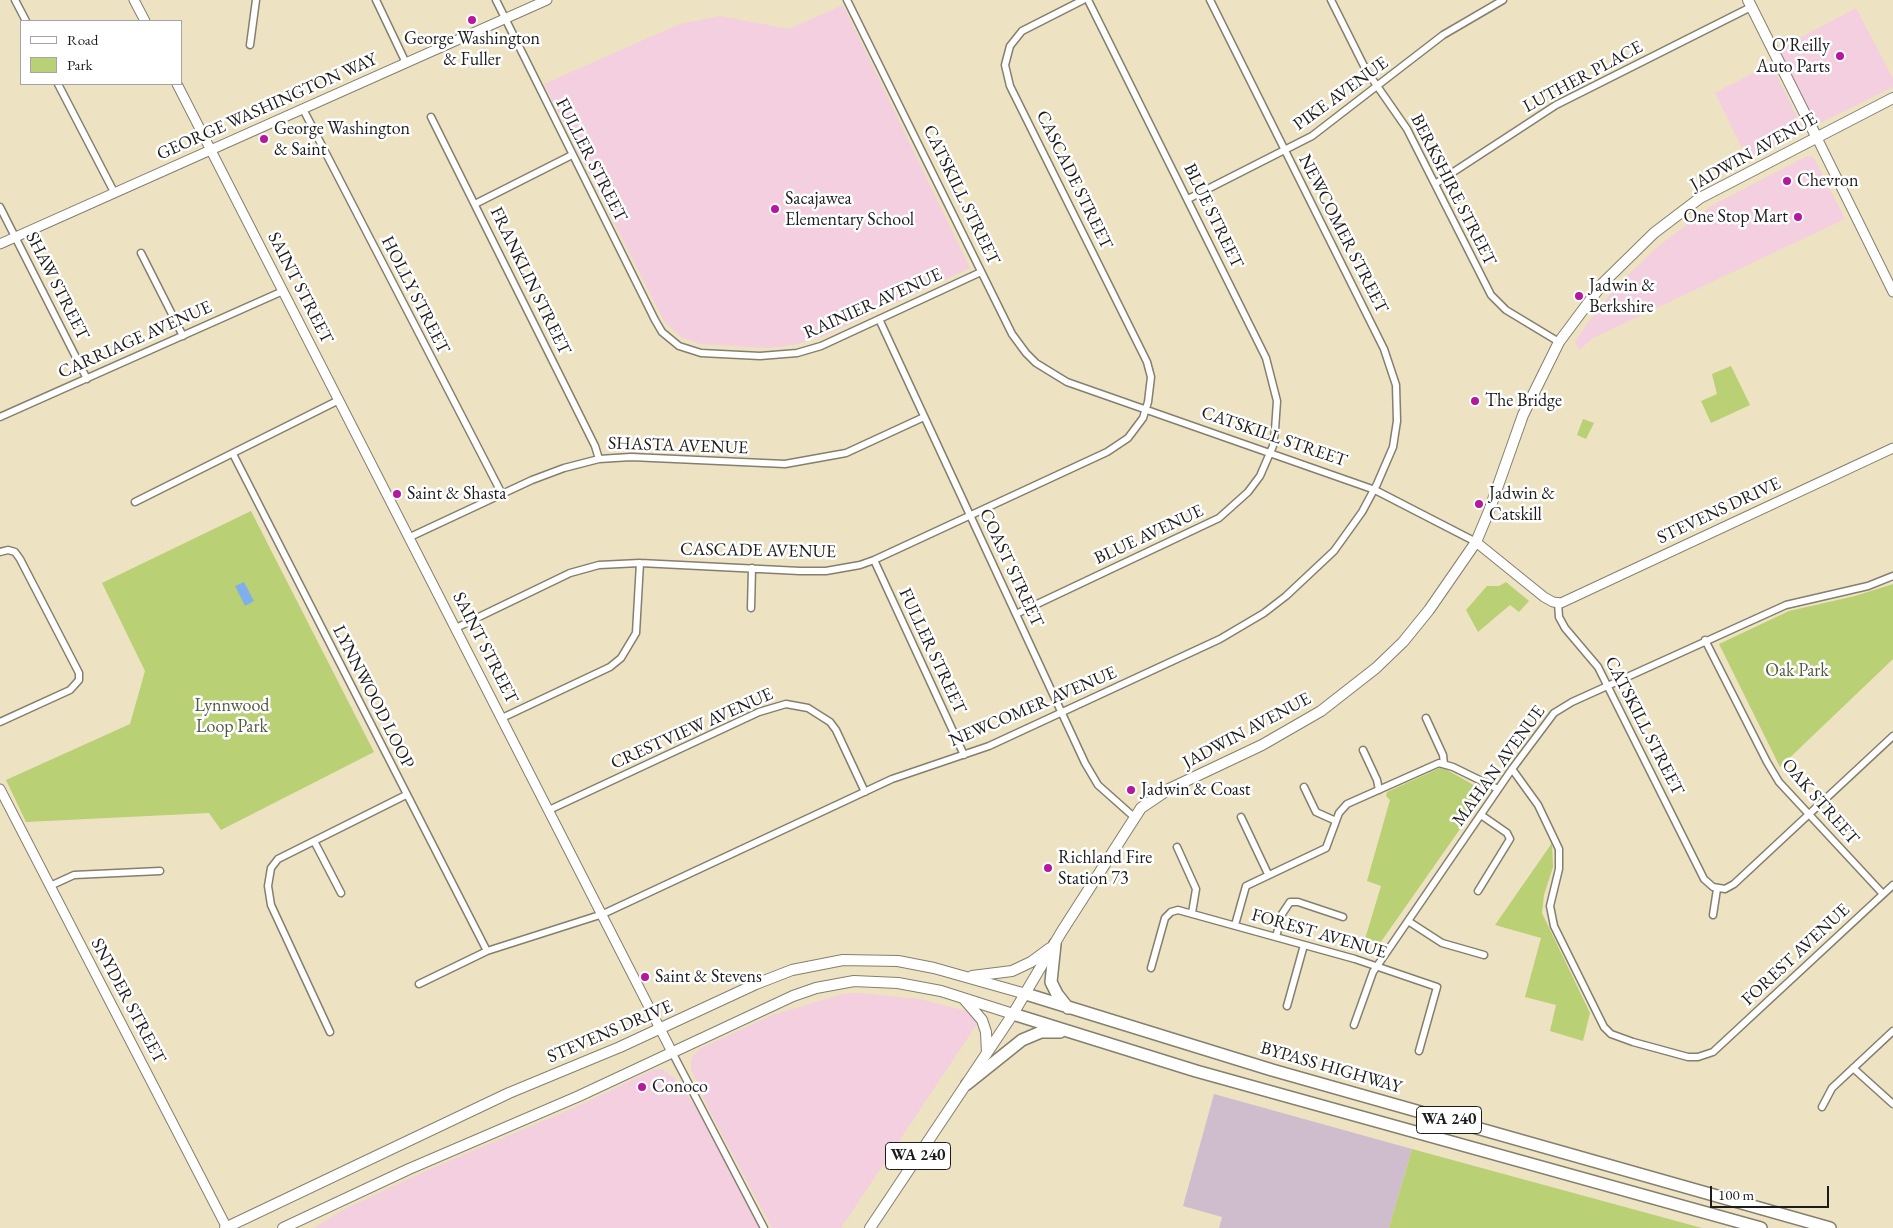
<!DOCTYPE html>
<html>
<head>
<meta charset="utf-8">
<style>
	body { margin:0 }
	#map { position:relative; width:1893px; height:1228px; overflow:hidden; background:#ede2c1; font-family:"EB Garamond",serif }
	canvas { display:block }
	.legend { position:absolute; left:20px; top:20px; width:162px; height:65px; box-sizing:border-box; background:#fff; border:1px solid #a4a4a4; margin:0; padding:6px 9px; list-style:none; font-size:15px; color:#1c1c1c }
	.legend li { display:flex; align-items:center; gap:10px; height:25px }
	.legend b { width:25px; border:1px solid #a4a4a4 }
	.scale { position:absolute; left:1710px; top:1186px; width:119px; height:22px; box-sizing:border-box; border:2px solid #1c1c1c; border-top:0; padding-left:6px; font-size:15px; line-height:18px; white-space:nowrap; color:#1c1c1c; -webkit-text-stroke:4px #fff; paint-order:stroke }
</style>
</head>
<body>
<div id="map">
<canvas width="1893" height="1228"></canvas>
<ul class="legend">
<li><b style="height:6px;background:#fff"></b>Road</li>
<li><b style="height:14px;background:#b9d074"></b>Park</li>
</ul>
<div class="scale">100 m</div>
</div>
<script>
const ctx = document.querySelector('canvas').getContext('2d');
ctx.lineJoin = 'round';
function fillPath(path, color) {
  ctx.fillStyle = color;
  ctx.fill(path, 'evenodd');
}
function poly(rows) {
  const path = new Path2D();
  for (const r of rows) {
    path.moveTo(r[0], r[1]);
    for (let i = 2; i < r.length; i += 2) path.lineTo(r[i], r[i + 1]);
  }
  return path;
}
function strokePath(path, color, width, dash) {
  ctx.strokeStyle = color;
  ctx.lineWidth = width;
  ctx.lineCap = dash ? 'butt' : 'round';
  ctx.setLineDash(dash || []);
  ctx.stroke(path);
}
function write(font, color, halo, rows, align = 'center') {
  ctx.font = font + ' "EB Garamond",serif';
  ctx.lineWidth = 5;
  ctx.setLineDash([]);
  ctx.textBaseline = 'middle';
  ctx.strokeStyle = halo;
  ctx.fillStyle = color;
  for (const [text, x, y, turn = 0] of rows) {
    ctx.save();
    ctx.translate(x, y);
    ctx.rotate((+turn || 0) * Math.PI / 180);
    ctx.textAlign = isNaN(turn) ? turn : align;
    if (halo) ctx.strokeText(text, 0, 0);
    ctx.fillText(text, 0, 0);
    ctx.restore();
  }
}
fillPath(poly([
	[843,5,970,268,821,337,793,345,767,348,700,344,681,337,664,321,544,84,680,24,720,16,789,29],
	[1856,8,1893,79,1893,87,1816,125,1779,49],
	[1771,64,1804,131,1748,160,1715,93],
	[1807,156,1814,158,1845,219,1593,338,1579,350,1575,342,1589,321,1616,287,1655,249,1711,206],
	[860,993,919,999,974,1013,979,1021,841,1228,772,1228,709,1110,691,1069,691,1059,699,1049,770,1016,842,994],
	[662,1069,675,1078,699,1112,759,1228,314,1228,341,1211,421,1173,583,1104,653,1070]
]), '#f3cfdf');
fillPath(poly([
	[1214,1094,1412,1149,1389,1228,1219,1228,1222,1217,1183,1206]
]), '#cfbdce');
fillPath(poly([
	[1731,366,1750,405,1711,423,1701,401,1717,394,1712,374],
	[1583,419,1594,423,1586,439,1577,435],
	[251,511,374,752,221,830,209,813,26,822,6,780,130,724,145,671,102,583],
	[1506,582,1529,601,1519,612,1510,605,1478,632,1466,610,1487,586,1499,586],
	[1893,584,1893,659,1780,767,1719,644,1789,611,1855,596],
	[1442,767,1486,792,1378,946,1365,939,1381,886,1367,881,1390,800,1386,796,1387,792],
	[1552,843,1553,867,1544,895,1542,913,1590,1013,1583,1041,1550,1031,1556,1005,1525,997,1541,938,1495,925],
	[1412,1149,1702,1228,1389,1228]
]), '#b9d074');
fillPath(poly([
	[244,582,254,601,245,606,235,586]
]), '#80b0eb');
const street = poly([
	[15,0,26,21],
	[376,0,406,63],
	[496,0,655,320,662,332,679,346,701,353,760,356,797,353,821,346,981,272],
	[847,0,1012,334,1026,353,1036,363,1067,382,1375,490,1476,542],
	[1331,0,1366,70,1407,129,1491,295,1506,310,1559,342],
	[250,45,256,0],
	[58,84,114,192],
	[303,109,502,494],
	[431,117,595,446,599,459],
	[1435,184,1556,105,1751,7],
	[1188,199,1312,136,1443,35,1503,0],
	[475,204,572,155],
	[0,207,87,379],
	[141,253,183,336],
	[879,319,1085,763,1098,785,1134,817],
	[0,417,283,291],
	[233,454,487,951],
	[135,502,339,400],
	[410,537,532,480,564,468,599,459,631,457,785,464,846,453,924,417],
	[0,552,8,550,15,552,20,559,79,673,79,680,70,690,0,722],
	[874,560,964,755],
	[1558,603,1559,617,1565,628,1598,667,1704,879,1713,887,1725,889,1734,884,1893,736],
	[751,608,752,568],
	[1016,614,1219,518,1248,492,1260,476,1273,446,1275,430,1277,401,1266,358,1088,0],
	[456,628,570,573,599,565,640,563,800,571,826,571,860,565,874,560,1107,452,1128,438,1143,418,1148,402,1151,377,1147,362,1010,86,1005,65,1010,46,1022,31,1083,0],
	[1705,640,1767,762,1779,782,1883,894],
	[502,718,610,667,621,658,636,633,640,563],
	[1426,718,1443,755,1444,764],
	[1363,750,1377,780,1379,790],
	[1512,769,1538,805,1559,849,1559,869,1550,906,1554,926,1604,1027,1611,1034,1633,1042,1688,1057,1698,1057,1713,1052,1893,885],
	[1304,787,1316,812,1336,821],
	[549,810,759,712,786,704,808,708,830,722,836,730,865,792],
	[1241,817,1268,874],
	[314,841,341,893],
	[1177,847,1196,889,1192,913],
	[50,886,74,875,160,871],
	[1478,891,1510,839,1507,833,1481,815],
	[1713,915,1717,889],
	[1408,921,1442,943,1484,955],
	[1235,925,1246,886,1326,848,1339,813,1347,804,1439,763,1453,767,1498,789],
	[1276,937,1282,914,1290,902,1298,902,1343,917],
	[1151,968,1165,918,1171,912,1178,910,1355,959,1437,987,1419,1051],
	[419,984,487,951,603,914,892,779,989,746,1220,639,1264,613,1286,596,1334,551,1362,512,1377,484,1393,447,1397,421,1396,385,1384,349,1210,0],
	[1287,1006,1304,945],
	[1354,1025,1373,972,1512,769,1554,713,1572,702,1786,605,1868,586,1893,576],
	[330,1032,271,905,268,886,271,868,278,859,406,795],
	[672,1052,764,1228],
	[1853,1068,1893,1104],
	[1822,1107,1832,1088,1893,1031]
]);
const secondary = poly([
	[134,0,145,21],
	[177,84,672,1052],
	[1816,136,1893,292],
	[0,244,547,0],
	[1476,542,1544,597,1553,602,1561,603,1893,448],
	[0,789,227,1228]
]);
const primary = poly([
	[1748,0,1816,136],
	[972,976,1012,971,1031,962,1050,948],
	[964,999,982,1020,986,1032,987,1053],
	[225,1228,509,1093,620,1047,756,984,792,970,843,960,898,961,934,968,1026,994],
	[283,1228,409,1169,579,1096,793,996,816,988,854,981,898,983,941,991,1013,1014],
	[870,1228,1013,1014,1062,931,1141,808,1169,789,1262,745,1321,711,1376,668,1403,642,1429,610,1476,542,1489,511,1523,415,1559,342,1603,283,1654,233,1700,198,1893,98]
]);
const highway = poly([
	[1055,944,1051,982,1057,994,1068,1008],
	[1026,994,1272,1070,1830,1228],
	[1013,1014,1196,1071,1761,1228],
	[967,1084,1022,1040,1041,1032,1060,1032]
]);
strokePath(street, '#847f6e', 9);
strokePath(secondary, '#847f6e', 11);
strokePath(primary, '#847f6e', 12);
strokePath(highway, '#847f6e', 14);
strokePath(street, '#fff', 6);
strokePath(secondary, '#fff', 9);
strokePath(primary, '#fff', 10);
strokePath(highway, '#fff', 11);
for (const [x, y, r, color] of [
	[472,20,5,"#b5179e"],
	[1840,56,5,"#b5179e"],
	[264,139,5,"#b5179e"],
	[1787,181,5,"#b5179e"],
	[775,209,5,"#b5179e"],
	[1798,217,5,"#b5179e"],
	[1579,296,5,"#b5179e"],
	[1475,401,5,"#b5179e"],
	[397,494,5,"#b5179e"],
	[1479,504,5,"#b5179e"],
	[1131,790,5,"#b5179e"],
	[1048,868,5,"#b5179e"],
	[645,977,5,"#b5179e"],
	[642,1087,5,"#b5179e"]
]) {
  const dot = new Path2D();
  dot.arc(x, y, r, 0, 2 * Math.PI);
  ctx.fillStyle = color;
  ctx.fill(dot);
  strokePath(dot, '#fff', 2);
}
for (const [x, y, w] of [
	[1449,1120,65],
	[918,1156,65]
]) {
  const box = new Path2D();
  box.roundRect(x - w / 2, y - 13.5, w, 27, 4);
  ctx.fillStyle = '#fff';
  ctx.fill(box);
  strokePath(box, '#1c1c1c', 1);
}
write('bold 16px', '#1c1c1c', null, [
	["WA 240",1449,1120],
	["WA 240",918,1156]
]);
write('18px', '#1c1c1c', '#fff', [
	["George Washington",472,39,"center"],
	["& Fuller",472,60,"center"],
	["O'Reilly",1830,46,"right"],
	["Auto Parts",1830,67,"right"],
	["George Washington",274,129],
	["& Saint",274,150],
	["Chevron",1797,181],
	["Sacajawea",785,199],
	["Elementary School",785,220],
	["One Stop Mart",1788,217,"right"],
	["Jadwin &",1589,286],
	["Berkshire",1589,307],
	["The Bridge",1485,401],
	["Saint & Shasta",407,494],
	["Jadwin &",1489,494],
	["Catskill",1489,515],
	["Jadwin & Coast",1141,790],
	["Richland Fire",1058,858],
	["Station 73",1058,879],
	["Saint & Stevens",655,977],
	["Conoco",652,1087]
], 'left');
write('18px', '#1c1c1c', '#fff', [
	["LUTHER PLACE",1583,77,-28],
	["PIKE AVENUE",1341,94,-36],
	["GEORGE WASHINGTON WAY",267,107,-24],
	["JADWIN AVENUE",1754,152,-29],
	["FULLER STREET",591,160,63],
	["CASCADE STREET",1074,180,64],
	["BERKSHIRE STREET",1453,190,63],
	["CATSKILL STREET",961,195,64],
	["BLUE STREET",1213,216,64],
	["NEWCOMER STREET",1343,234,63],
	["FRANKLIN STREET",530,281,64],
	["SHAW STREET",57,286,63],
	["SAINT STREET",300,288,63],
	["HOLLY STREET",415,295,63],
	["RAINIER AVENUE",873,304,-24],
	["CARRIAGE AVENUE",135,340,-24],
	["CATSKILL STREET",1274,437,19],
	["SHASTA AVENUE",678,446,2],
	["STEVENS DRIVE",1719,511,-25],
	["BLUE AVENUE",1149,535,-25],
	["CASCADE AVENUE",758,551,1],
	["COAST STREET",1011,568,65],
	["SAINT STREET",485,648,63],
	["FULLER STREET",932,651,65],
	["LYNNWOOD LOOP",373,697,63],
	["NEWCOMER AVENUE",1033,707,-23],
	["CATSKILL STREET",1644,726,63],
	["CRESTVIEW AVENUE",692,729,-24],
	["JADWIN AVENUE",1247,731,-28],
	["MAHAN AVENUE",1499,766,-54],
	["OAK STREET",1820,802,49],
	["FOREST AVENUE",1319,934,16],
	["FOREST AVENUE",1796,955,-43],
	["SNYDER STREET",128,1001,62],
	["STEVENS DRIVE",610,1032,-23],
	["BYPASS HIGHWAY",1331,1068,16]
]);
write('18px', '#535b3b', '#fff', [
	["Oak Park",1797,671],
	["Lynnwood",232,706],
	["Loop Park",232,727]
]);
</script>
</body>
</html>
